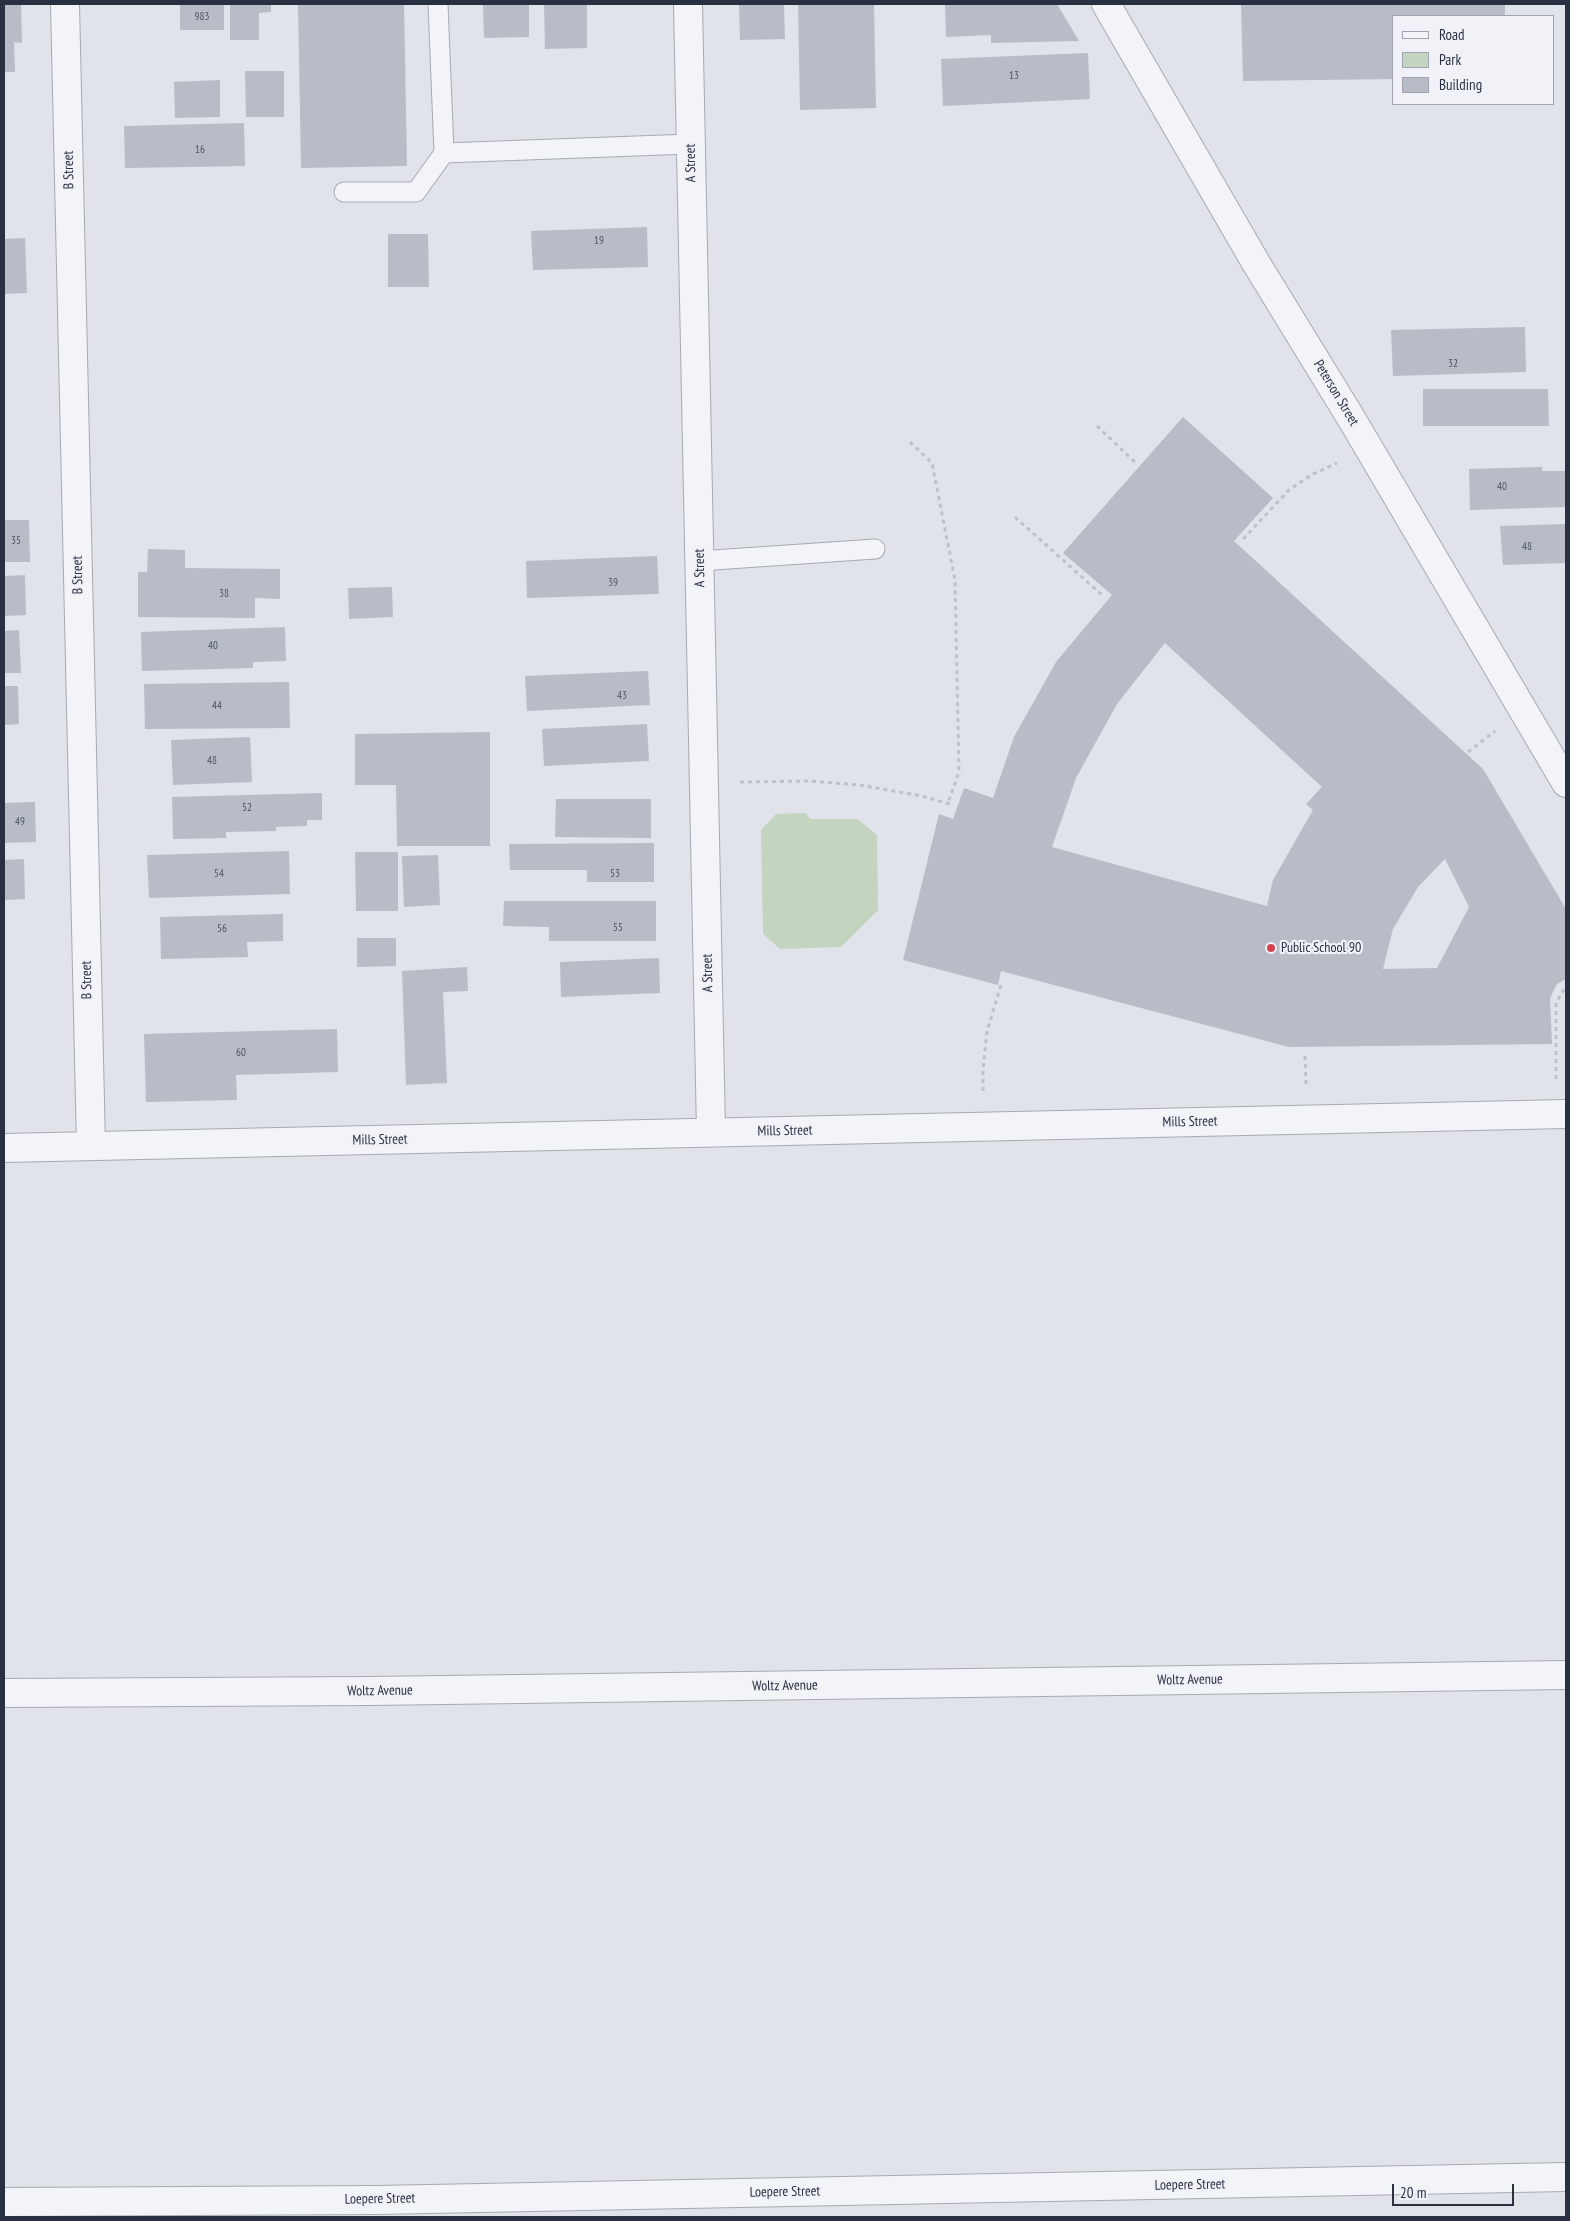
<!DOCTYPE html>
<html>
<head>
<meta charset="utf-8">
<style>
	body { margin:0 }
	#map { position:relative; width:1570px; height:2221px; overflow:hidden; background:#e0e3e9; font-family:"PT Sans Narrow",sans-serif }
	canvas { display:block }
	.frame { position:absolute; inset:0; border:5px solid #283041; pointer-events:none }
	.legend { position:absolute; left:1392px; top:15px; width:162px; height:90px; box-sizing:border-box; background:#f0f2f7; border:1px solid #a0a4ae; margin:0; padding:6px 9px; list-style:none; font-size:15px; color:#283041 }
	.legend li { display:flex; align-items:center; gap:10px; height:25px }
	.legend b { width:25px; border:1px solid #a0a4ae }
	.scale { position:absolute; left:1392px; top:2184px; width:122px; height:22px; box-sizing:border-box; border:2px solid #283041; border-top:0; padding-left:6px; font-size:15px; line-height:18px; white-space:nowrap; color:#283041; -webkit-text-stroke:4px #f0f2f7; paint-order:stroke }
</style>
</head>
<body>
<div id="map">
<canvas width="1570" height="2221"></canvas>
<div class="frame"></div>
<ul class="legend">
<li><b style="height:6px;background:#f3f4f8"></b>Road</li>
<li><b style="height:14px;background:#c5d4c1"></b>Park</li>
<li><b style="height:14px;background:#b7bcc6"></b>Building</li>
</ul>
<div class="scale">20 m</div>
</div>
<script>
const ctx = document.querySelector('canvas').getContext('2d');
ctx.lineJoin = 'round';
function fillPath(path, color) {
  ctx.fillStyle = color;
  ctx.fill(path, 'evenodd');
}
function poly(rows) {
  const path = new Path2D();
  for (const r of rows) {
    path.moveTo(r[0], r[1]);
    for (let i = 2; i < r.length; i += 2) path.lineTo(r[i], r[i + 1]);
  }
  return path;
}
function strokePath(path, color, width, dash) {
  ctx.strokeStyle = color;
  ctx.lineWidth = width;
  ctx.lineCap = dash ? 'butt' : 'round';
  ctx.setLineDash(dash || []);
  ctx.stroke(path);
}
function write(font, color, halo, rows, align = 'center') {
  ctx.font = font + ' "PT Sans Narrow",sans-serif';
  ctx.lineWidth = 4.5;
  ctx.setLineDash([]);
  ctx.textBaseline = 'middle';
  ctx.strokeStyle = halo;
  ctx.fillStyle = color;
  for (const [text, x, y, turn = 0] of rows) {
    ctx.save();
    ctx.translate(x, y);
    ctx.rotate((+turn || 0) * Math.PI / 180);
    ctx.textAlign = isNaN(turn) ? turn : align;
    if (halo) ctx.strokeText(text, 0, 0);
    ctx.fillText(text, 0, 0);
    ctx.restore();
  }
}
fillPath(poly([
	[805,813,811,819,858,819,877,835,878,910,841,947,780,949,763,934,761,830,776,814]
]), '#c5d4c1');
fillPath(poly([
	[4,4,21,4,22,43,14,42,15,72,4,72],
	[180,4,224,4,224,30,180,30],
	[230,4,271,4,271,12,259,13,259,40,230,40],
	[298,4,404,4,407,166,301,168],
	[483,4,529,4,529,37,484,38],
	[544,4,587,4,587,48,545,49],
	[739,4,784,4,785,39,740,40],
	[798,4,874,4,876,108,800,110],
	[945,4,1057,4,1079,41,991,43,991,35,946,37],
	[1241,4,1505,4,1505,16,1394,16,1394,79,1243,81],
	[1088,53,1090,99,943,106,941,59],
	[245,71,284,71,284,117,246,117],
	[220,80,220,117,175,118,174,82],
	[244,123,245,166,125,168,124,126],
	[647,227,648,267,533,270,531,231],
	[388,234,428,234,429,287,388,287],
	[25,238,27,293,4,294,4,239],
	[1525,327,1526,372,1393,376,1391,330],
	[1423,389,1548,389,1549,426,1423,426],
	[1183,417,1273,498,1234,541,1483,769,1566,909,1566,979,1557,984,1550,998,1552,1044,1289,1047,1001,971,998,985,903,960,939,814,953,819,964,788,993,798,1014,737,1056,662,1112,595,1063,553],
	[1165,643,1322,787,1306,804,1313,810,1273,880,1267,906,1052,847,1076,778,1117,704],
	[1445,859,1469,907,1437,968,1383,969,1393,929,1418,887],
	[1542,467,1542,471,1566,471,1566,507,1470,510,1469,469],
	[4,520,29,520,30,562,4,562],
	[1566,524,1566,563,1503,565,1500,526],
	[148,549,185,550,185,568,280,569,280,599,255,598,255,618,138,617,138,572,147,572],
	[657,556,659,594,527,598,526,561],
	[25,575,26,615,4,616,4,576],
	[392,587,393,617,349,619,348,588],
	[285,627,286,661,253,662,253,668,142,671,141,632],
	[19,630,21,673,4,673,4,631],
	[648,671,650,705,527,711,525,676],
	[289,682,290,728,145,729,144,684],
	[4,686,18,686,19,724,4,725],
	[647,724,649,761,544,766,542,729],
	[490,732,490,846,397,846,396,785,355,785,355,734],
	[250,737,252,782,173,785,171,740],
	[322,793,322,820,307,820,307,826,276,827,276,831,226,832,226,838,173,839,172,797],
	[556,799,651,799,651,838,555,837],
	[35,802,36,842,4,843,4,803],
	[654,843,654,882,587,882,587,870,510,870,509,844],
	[289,851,290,894,149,898,147,855],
	[355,852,398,852,398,911,356,911],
	[438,855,440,905,404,907,402,856],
	[24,859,25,899,4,900,4,860],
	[504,901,656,901,656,941,549,941,549,927,503,926],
	[283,914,283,941,247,942,248,957,161,959,160,917],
	[357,938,396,938,396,966,357,967],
	[659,958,660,993,561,997,560,962],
	[467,967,468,991,443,992,447,1083,406,1085,402,971],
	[337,1029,338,1072,236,1075,237,1100,146,1102,144,1034]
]), '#b7bcc6');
const lane = poly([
	[438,4,444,153],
	[344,192,416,192,444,153,691,144],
	[699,561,875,549]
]);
const street = poly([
	[65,4,91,1146],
	[688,4,711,1132],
	[1106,4,1256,263,1351,418,1566,783],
	[4,1148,1566,1114],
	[4,1693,370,1691,1566,1675],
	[4,2202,377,2200,1566,2177]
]);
strokePath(lane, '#a5aab3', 21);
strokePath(street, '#a5aab3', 30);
strokePath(poly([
	[1097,426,1137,464],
	[910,442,932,463,955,580,959,772,948,803],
	[1015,517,1102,595],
	[1243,539,1289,490,1311,475,1337,463],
	[1468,752,1495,731],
	[740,782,809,781,859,785,922,796,953,805],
	[1305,1056,1306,1084],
	[1556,1079,1556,1003,1566,986],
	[983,1091,983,1070,987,1031,1002,982]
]), '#bec1c8', 3, [4, 4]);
strokePath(lane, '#f3f4f8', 19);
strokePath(street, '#f3f4f8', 28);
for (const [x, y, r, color] of [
	[1271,948,5,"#d34150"]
]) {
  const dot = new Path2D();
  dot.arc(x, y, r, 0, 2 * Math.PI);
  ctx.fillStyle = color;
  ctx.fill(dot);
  strokePath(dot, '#f0f2f7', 2);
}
write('11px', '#4c5362', null, [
	["983",202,17],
	["13",1014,76],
	["16",200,150],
	["19",599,241],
	["32",1453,364],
	["40",1502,487],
	["35",16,541],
	["48",1527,547],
	["39",613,583],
	["38",224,594],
	["40",213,646],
	["43",622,696],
	["44",217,706],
	["48",212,761],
	["52",247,808],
	["49",20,822],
	["54",219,874],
	["53",615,874],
	["55",618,928],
	["56",222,929],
	["60",241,1053]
]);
write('14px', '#283041', '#f0f2f7', [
	["A Street",691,163,-91],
	["B Street",69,170,-91],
	["Peterson Street",1336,393,59],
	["A Street",700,568,-91],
	["B Street",78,575,-91],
	["A Street",708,973,-91],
	["B Street",87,980,-91],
	["Mills Street",1190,1122,-1],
	["Mills Street",785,1131,-1],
	["Mills Street",380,1140,-1],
	["Woltz Avenue",1190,1680,-1],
	["Woltz Avenue",785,1686,-1],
	["Woltz Avenue",380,1691,-1],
	["Loepere Street",1190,2185,-1],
	["Loepere Street",785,2192,-1],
	["Loepere Street",380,2199,-1]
]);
write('14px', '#283041', '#f0f2f7', [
	["Public School 90",1281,948]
], 'left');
</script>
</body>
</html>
